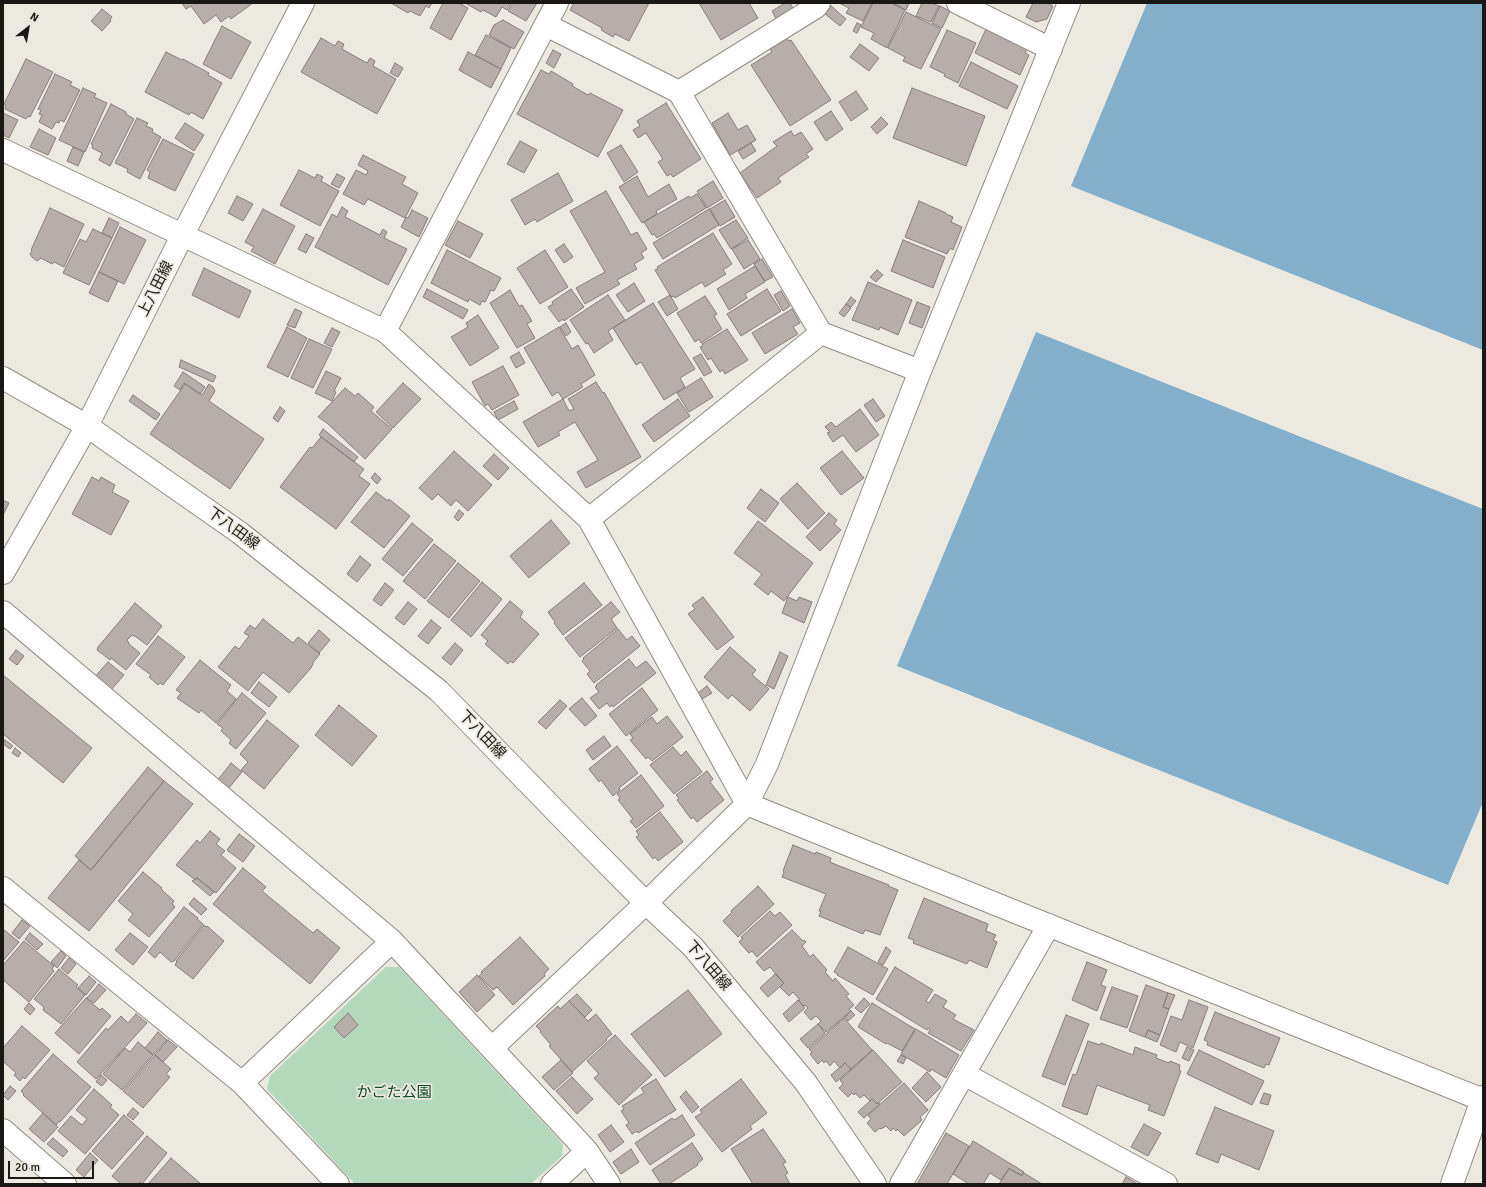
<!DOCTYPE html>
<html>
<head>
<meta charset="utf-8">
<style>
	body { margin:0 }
	#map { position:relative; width:1486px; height:1187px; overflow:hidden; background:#ece9e0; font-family:Signika,sans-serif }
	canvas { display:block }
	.frame { position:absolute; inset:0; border:4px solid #1a1815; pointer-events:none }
	.north { position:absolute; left:8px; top:8px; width:40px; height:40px; -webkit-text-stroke:3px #ece9e0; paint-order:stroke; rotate:31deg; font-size:11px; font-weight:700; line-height:16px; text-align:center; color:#1a1815 }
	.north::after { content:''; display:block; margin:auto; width:14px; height:18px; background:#1a1815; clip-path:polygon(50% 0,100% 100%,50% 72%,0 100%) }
	.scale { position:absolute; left:8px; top:1161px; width:86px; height:18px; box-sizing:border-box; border:2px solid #1a1815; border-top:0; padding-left:5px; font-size:12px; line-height:14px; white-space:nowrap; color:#1a1815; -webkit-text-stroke:3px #ece9e0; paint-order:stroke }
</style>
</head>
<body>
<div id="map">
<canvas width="1486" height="1187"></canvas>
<div class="frame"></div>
<div class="north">N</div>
<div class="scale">20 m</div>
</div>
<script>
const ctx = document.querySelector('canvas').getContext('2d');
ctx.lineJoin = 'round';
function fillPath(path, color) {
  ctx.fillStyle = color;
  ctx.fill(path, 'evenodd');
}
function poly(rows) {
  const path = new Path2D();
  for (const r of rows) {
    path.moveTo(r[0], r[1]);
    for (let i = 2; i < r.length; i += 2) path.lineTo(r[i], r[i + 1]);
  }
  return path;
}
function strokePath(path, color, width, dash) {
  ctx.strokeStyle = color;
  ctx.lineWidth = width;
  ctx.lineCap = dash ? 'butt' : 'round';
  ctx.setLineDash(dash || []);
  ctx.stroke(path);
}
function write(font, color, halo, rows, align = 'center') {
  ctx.font = font + ' Signika,"Noto Sans JP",sans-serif';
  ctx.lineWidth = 3.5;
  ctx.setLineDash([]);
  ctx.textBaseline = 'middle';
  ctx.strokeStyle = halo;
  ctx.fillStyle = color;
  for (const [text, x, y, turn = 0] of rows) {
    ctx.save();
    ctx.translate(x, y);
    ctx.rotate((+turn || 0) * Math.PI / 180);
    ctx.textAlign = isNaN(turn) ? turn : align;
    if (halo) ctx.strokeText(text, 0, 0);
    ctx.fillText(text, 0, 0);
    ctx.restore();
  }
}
fillPath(poly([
	[386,967,399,967,563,1144,562,1156,531,1184,355,1184,267,1089,270,1076]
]), '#b4d8bb');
fillPath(poly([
	[1147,3,1483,3,1483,350,1071,186],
	[1036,332,1483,509,1483,802,1448,885,897,666]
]), '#84afca');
const building = poly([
	[182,3,253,3,231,19,229,16,221,22,216,15,204,24,191,6,186,9,182,3],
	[391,3,432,3,429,8,426,6,420,16,410,11,408,13,391,3],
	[443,3,459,3,468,8,451,40,430,28,443,3],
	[465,3,511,3,507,10,502,7,496,17,483,10,481,12,465,3],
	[513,3,537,3,526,21,508,11,513,3],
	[574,3,649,3,629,41,615,34,613,37,601,30,602,28,570,10,574,3],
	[699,3,749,3,758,18,721,40,699,3],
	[785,3,790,3,794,10,777,21,772,11,785,3],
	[839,3,872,3,863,21,846,13,849,8,839,3],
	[873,3,891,3,905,10,887,48,871,39,874,33,861,27,873,3],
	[893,3,909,3,906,10,893,3],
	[922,3,932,3,939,6,931,22,916,16,922,3],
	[1033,3,1047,3,1053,6,1047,19,1036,22,1026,17,1033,3],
	[831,6,846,19,840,26,824,13,831,6],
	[940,6,950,11,942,28,932,23,940,6],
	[102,9,112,17,110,20,111,21,102,31,91,21,102,9],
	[906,12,941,29,921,69,903,61,905,57,888,48,906,12],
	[503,20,524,32,514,49,489,35,494,25,503,20],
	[857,23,861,25,857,33,853,31,857,23],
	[222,26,251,42,231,79,203,64,222,26],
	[986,29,1027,49,1025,53,1029,55,1020,75,975,53,986,29],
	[947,30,976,43,958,83,944,76,945,74,930,67,947,30],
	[486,35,511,48,501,69,475,55,486,35],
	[321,38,335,46,338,41,344,44,342,49,367,63,370,58,375,61,373,66,396,79,377,114,301,72,321,38],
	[787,38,789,41,791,40,831,100,790,126,751,65,772,52,770,49,787,38],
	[860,44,879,58,869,71,850,57,860,44],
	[553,50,561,54,554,68,546,63,553,50],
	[166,52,182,60,183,59,209,73,208,75,222,83,203,119,191,112,189,115,145,92,166,52],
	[468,52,501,69,491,88,459,70,468,52],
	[26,59,53,72,30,117,28,116,26,119,5,109,6,105,4,104,26,59],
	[971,62,1018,86,1007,109,959,86,971,62],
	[395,63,403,68,398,77,390,73,395,63],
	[541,70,549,74,551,71,573,84,572,86,588,95,590,93,623,110,598,157,517,114,541,70],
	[55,74,72,82,70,85,80,90,64,122,60,120,59,123,56,122,52,129,39,122,42,115,39,114,41,110,38,109,55,74],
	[83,88,96,94,94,97,107,103,85,152,59,140,83,88],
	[912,88,985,116,966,166,893,138,912,88],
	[856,91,868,109,851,121,839,102,856,91],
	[666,103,701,159,673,177,671,174,667,176,658,162,663,159,646,133,638,138,633,130,640,126,637,121,666,103],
	[111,104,126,112,126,114,134,119,110,166,99,160,102,153,92,148,93,145,91,144,111,104],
	[831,111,843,129,826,141,814,122,831,111],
	[3,113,18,120,9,138,3,135,3,113],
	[728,113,738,130,747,125,756,140,730,155,712,123,728,113],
	[881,117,888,124,877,134,871,127,881,117],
	[137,118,148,123,146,126,153,129,152,132,161,137,140,179,127,172,128,169,115,163,137,118],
	[185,123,204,135,194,151,175,138,185,123],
	[39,129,56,138,48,155,30,147,39,129],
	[791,131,794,136,801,132,813,149,806,154,809,157,778,178,781,182,757,198,740,173,777,146,773,142,791,131],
	[163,139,194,154,175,191,148,178,150,172,147,170,163,139],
	[520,141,537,150,524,173,507,164,520,141],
	[751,143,756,151,743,159,738,151,751,143],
	[621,145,638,172,624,182,607,153,621,145],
	[73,147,84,152,78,166,67,161,73,147],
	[363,155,406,177,402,184,418,193,405,218,368,199,364,205,343,194,356,170,366,175,368,171,358,165,363,155],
	[299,170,315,178,317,174,323,177,321,181,339,191,320,226,280,205,299,170],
	[558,173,573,201,537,222,535,219,525,225,511,200,558,173],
	[337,174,345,178,339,188,331,184,337,174],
	[637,176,648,197,669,184,677,199,656,211,657,214,642,223,619,187,637,176],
	[713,181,723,198,707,208,697,191,713,181],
	[606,191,631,235,637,232,647,249,641,253,644,258,634,264,637,269,617,280,620,284,585,304,576,288,605,272,570,211,606,191],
	[697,194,706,208,657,238,654,234,652,235,644,222,689,196,690,198,697,194],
	[237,196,253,204,243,221,228,213,237,196],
	[725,200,735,217,720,226,710,209,725,200],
	[919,201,946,213,946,214,953,217,951,222,962,227,953,250,950,248,947,254,905,237,919,201],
	[342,207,348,211,345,217,380,235,383,229,387,232,384,238,407,249,388,285,315,247,332,214,337,217,342,207],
	[50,208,84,224,64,267,54,262,52,264,41,258,37,261,32,257,30,254,32,251,31,250,50,208],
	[263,209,295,226,275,264,251,251,254,247,245,242,263,209],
	[709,209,719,225,663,259,653,243,709,209],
	[412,210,428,218,419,237,401,227,406,217,408,218,412,210],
	[109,218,119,223,112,238,102,233,109,218],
	[736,220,748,238,731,249,719,230,736,220],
	[458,221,483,234,470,258,445,245,458,221],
	[120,227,146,240,124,284,99,272,120,227],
	[93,229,112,238,89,285,63,273,80,239,86,242,93,229],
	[713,233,732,264,723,270,726,274,705,287,702,282,675,298,674,296,671,297,655,270,658,269,657,267,713,233],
	[306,234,314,238,306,253,298,249,306,234],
	[748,240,760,259,744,269,732,249,748,240],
	[903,240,945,257,933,288,891,271,903,240],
	[564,244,573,257,564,263,555,250,564,244],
	[447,250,501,278,494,291,491,290,485,302,482,301,480,305,469,299,468,302,431,283,447,250],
	[545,250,568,287,540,304,517,268,545,250],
	[762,259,773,277,765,281,754,264,762,259],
	[755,266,765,282,745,294,747,298,729,310,717,289,755,266],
	[204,268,251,291,239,318,192,295,204,268],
	[877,270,883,275,876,282,870,277,877,270],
	[99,272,118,281,108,302,89,293,99,272],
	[868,282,912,300,898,335,880,327,879,330,852,320,868,282],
	[634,283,645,301,628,312,616,295,634,283],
	[427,289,468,310,463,319,423,297,427,289],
	[571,289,584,307,564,321,563,319,559,322,548,307,553,304,552,302,571,289],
	[767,289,781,311,741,336,727,314,767,289],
	[510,290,519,306,522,305,532,321,527,324,535,338,517,348,490,303,510,290],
	[781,291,790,306,783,311,774,295,781,291],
	[608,295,625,320,608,331,613,340,594,353,588,343,586,344,570,320,608,295],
	[670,295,678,309,667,316,658,302,670,295],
	[705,296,717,314,714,316,722,329,701,343,699,339,695,342,677,313,705,296],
	[851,297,856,301,851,307,846,304,851,297],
	[917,302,930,307,922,328,909,323,917,302],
	[653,303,695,369,680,378,685,387,664,400,641,362,636,365,613,328,653,303],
	[846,304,851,308,844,317,839,313,846,304],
	[295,309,302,312,295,328,287,325,295,309],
	[792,309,800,323,793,327,798,334,765,354,752,333,792,309],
	[478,315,499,348,470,366,451,337,468,327,466,323,478,315],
	[566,323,571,332,566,336,560,327,566,323],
	[287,327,307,338,288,377,267,367,287,327],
	[559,327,572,349,578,345,595,375,581,384,583,387,563,399,558,392,552,396,524,348,559,327],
	[332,328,340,332,332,347,324,343,332,328],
	[727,329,748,360,725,374,723,370,720,372,711,358,708,360,700,347,703,346,702,344,727,329],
	[309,339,332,349,313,388,291,378,309,339],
	[519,352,525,363,516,368,510,357,519,352],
	[701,354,712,372,704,376,693,358,701,354],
	[181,360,216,376,213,382,179,367,181,360],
	[503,366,519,395,492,410,488,404,485,406,472,382,503,366],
	[326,371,341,378,334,391,336,392,332,401,315,393,326,371],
	[183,372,205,387,200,394,184,383,180,390,174,386,183,372],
	[701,378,713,397,689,412,677,393,701,378],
	[596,382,603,393,604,392,641,457,586,488,577,472,598,460,575,422,558,432,560,435,538,447,523,422,563,399,569,411,574,409,568,399,596,382],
	[403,383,421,399,393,428,376,412,403,383],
	[185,384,202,395,209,384,213,387,215,391,209,401,264,439,230,489,150,434,185,384],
	[345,388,355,396,358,393,374,407,371,411,392,429,365,459,327,423,318,417,345,388],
	[133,395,160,414,156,420,129,401,133,395],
	[678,399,690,416,654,442,642,425,678,399],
	[873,399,885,416,876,422,864,405,873,399],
	[514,401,518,409,498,420,494,412,514,401],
	[280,407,285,411,278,422,273,418,280,407],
	[860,409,879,435,856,452,843,435,833,442,827,433,830,432,825,427,831,422,836,427,860,409],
	[323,429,358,457,354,462,319,435,323,429],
	[321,437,364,469,359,476,370,484,336,529,280,487,310,447,312,448,321,437],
	[454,451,492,485,468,511,456,500,451,506,438,494,432,500,419,488,454,451],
	[842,451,864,478,841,495,820,468,842,451],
	[494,454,509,468,498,480,483,466,494,454],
	[375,473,381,479,377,484,371,478,375,473],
	[92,477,99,481,101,477,115,485,112,492,129,501,111,535,72,514,92,477],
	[797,483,825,513,808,529,780,499,797,483],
	[761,489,779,503,765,522,747,508,761,489],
	[376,492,388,501,389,499,410,516,384,548,351,522,376,492],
	[3,500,9,503,3,515,3,500],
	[459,510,464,514,458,521,454,517,459,510],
	[829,513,837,520,834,524,841,530,820,551,806,537,829,513],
	[551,520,570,543,529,578,510,556,551,520],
	[758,521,813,563,784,601,771,591,768,595,754,584,762,574,734,553,758,521],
	[412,523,433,540,403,576,382,559,412,523],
	[434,544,456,561,425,599,403,581,434,544],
	[360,556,371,565,357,582,347,574,360,556],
	[458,563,480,581,449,618,427,601,458,563],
	[482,582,502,599,471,637,451,620,482,582],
	[385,583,394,590,381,606,373,600,385,583],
	[584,583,602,605,563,635,554,623,555,622,548,612,584,583],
	[703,597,734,637,717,650,688,614,695,609,692,605,703,597],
	[788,597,797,601,799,597,812,602,804,623,782,613,788,597],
	[510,601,523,612,520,617,539,634,513,663,510,661,508,664,485,644,488,641,481,635,510,601],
	[408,602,417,609,404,625,395,618,408,602],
	[611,602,620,612,611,619,617,628,580,657,565,638,611,602],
	[135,603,162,626,147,645,136,637,132,635,127,640,130,645,140,653,126,670,111,658,110,660,97,650,98,647,135,603],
	[263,619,293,643,298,637,320,654,314,661,311,668,289,693,263,672,248,691,218,667,235,646,239,649,249,636,244,633,250,625,255,629,263,619],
	[431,620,441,628,428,644,418,636,431,620],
	[618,629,627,640,632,636,640,646,594,683,587,674,590,671,582,661,584,659,583,658,618,629],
	[319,630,330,640,319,653,308,643,319,630],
	[158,636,185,657,163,685,160,683,158,685,149,677,151,675,136,664,158,636],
	[455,643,463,650,451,665,442,658,455,643],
	[730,647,756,670,752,675,769,689,750,711,732,695,728,699,704,677,730,647],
	[16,650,24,656,17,665,9,659,16,650],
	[780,652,788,656,774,689,766,685,780,652],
	[629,659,636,668,646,661,656,673,613,707,612,705,610,707,607,703,599,709,590,698,599,692,595,687,597,686,596,685,629,659],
	[200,660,231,685,227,691,236,699,216,723,201,710,199,713,177,698,181,693,176,690,200,660],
	[108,662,124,675,110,691,94,678,108,662],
	[3,675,92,748,63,783,3,734,3,675],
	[259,682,277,697,269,707,251,693,259,682],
	[707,686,712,693,702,699,698,693,707,686],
	[642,688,658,710,626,736,609,714,642,688],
	[242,693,266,713,236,749,229,743,231,740,221,731,223,728,217,724,242,693],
	[582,698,597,716,585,726,569,709,582,698],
	[560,700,567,706,546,729,538,722,560,700],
	[339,705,377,736,352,766,315,735,339,705],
	[667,716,683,737,652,761,648,757,646,759,630,740,633,738,630,734,652,717,657,724,667,716],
	[267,720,299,746,264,789,241,770,248,762,240,754,267,720],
	[604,736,611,746,593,760,586,750,604,736],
	[5,740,13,746,10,749,3,744,5,740],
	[617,746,638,773,619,788,620,790,613,796,601,780,599,782,589,769,617,746],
	[673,747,681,756,686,751,702,772,674,794,650,765,673,747],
	[15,748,21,753,18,757,12,753,15,748],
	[231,763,242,772,228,789,217,781,231,763],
	[148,767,164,781,91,870,75,856,148,767],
	[707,771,713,779,710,782,724,800,697,822,693,817,691,819,677,800,679,798,676,795,707,771],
	[641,775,664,806,636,828,630,821,633,819,618,800,620,798,617,794,641,775],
	[164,781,193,804,89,931,48,898,79,860,91,870,164,781],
	[660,812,683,842,658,861,655,857,653,859,636,837,639,835,636,831,660,812],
	[210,831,220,839,216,844,225,851,221,855,236,868,216,893,197,878,195,880,194,879,176,865,197,840,200,843,210,831],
	[239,834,255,846,243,862,227,850,239,834],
	[793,845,815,854,816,852,831,858,830,862,837,865,889,885,888,886,898,890,880,935,865,930,863,934,819,916,821,911,819,911,826,894,782,877,784,872,783,871,793,845],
	[243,868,266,887,262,891,313,933,317,929,340,948,310,984,213,904,243,868],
	[143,872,162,888,161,889,174,901,172,904,175,907,149,937,128,920,133,914,118,901,143,872],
	[197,878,214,892,210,896,192,881,197,878],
	[758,886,774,904,738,937,723,921,732,912,731,911,758,886],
	[194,898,207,909,201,915,189,904,194,898],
	[924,898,988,924,986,931,996,935,993,940,997,942,987,968,969,960,967,964,913,943,914,940,908,938,924,898],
	[184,907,198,918,197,919,203,924,174,961,171,962,160,952,155,958,148,952,184,907],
	[770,911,775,916,780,912,792,925,757,957,752,951,749,953,739,942,743,938,741,937,770,911],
	[22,920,30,926,19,939,12,933,22,920],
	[204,925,206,927,207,926,224,941,193,979,175,965,177,962,176,961,204,925],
	[3,929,19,942,3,961,3,929],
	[792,930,803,941,804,940,806,942,802,946,810,957,813,954,827,970,825,972,833,981,835,978,849,994,846,996,854,1005,849,1009,851,1011,826,1032,818,1024,821,1021,816,1016,811,1020,804,1012,808,1008,805,1005,804,1006,799,1001,800,1000,793,992,789,996,780,987,784,983,770,967,764,971,756,962,792,930],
	[30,933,43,944,37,950,25,939,30,933],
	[130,933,148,947,133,965,115,950,130,933],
	[520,937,549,969,544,974,545,976,513,1005,497,987,493,990,479,976,482,973,481,972,520,937],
	[24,941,54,966,52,969,54,971,29,1002,3,980,3,965,24,941],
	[848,947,888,969,873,995,837,975,838,974,834,972,848,947],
	[886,947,891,951,883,965,878,962,886,947],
	[61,951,66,956,57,968,51,962,61,951],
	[69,958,76,964,68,974,61,968,69,958],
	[1087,962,1107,970,1101,985,1106,987,1097,1011,1072,1000,1087,962],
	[895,967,933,990,926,1001,929,1003,935,994,947,1001,943,1007,956,1015,953,1019,974,1030,961,1051,928,1033,930,1030,928,1028,927,1030,876,999,895,967],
	[59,969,78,985,76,987,85,995,61,1024,43,1010,44,1007,34,999,59,969],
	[775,974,784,983,768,997,760,988,775,974],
	[477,975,495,995,477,1012,459,992,477,975],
	[89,976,96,982,86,995,78,988,89,976],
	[99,984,106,990,94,1003,87,998,99,984],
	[1146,985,1168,993,1163,1007,1169,1009,1160,1035,1148,1030,1145,1037,1129,1031,1146,985],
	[1112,987,1138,996,1127,1028,1100,1019,1112,987],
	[688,990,722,1034,665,1077,631,1034,688,990],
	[1168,993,1175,995,1169,1009,1163,1007,1168,993],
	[577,994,592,1010,585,1017,569,1001,577,994],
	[86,998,100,1010,102,1008,111,1016,79,1054,55,1033,86,998],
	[864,998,870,1004,861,1013,855,1008,864,998],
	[798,1000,805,1008,789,1022,783,1014,798,1000],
	[1189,1000,1208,1007,1193,1048,1180,1042,1176,1052,1160,1045,1171,1016,1182,1020,1189,1000],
	[569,1001,588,1021,596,1014,612,1034,606,1039,607,1040,572,1072,549,1046,551,1045,540,1032,541,1031,536,1026,558,1006,560,1009,569,1001],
	[29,1003,35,1009,30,1015,24,1009,29,1003],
	[872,1003,915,1029,902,1051,887,1043,886,1044,858,1027,872,1003],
	[851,1011,855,1015,848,1021,845,1017,851,1011],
	[1215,1012,1280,1038,1269,1065,1266,1064,1264,1068,1207,1045,1208,1042,1204,1040,1215,1012],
	[348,1013,358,1025,344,1038,334,1027,348,1013],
	[136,1014,147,1023,96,1079,77,1062,106,1028,108,1030,121,1016,128,1023,136,1014],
	[1066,1015,1089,1024,1065,1085,1042,1076,1066,1015],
	[844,1018,872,1050,851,1069,845,1063,840,1068,834,1061,830,1066,826,1061,824,1063,822,1060,818,1064,810,1054,812,1052,809,1049,844,1018],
	[818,1024,825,1033,808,1048,800,1039,818,1024],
	[22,1026,50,1050,25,1079,23,1077,20,1081,14,1075,16,1073,3,1061,3,1048,22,1026],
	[916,1029,959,1055,946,1078,931,1069,930,1072,901,1054,916,1029],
	[1148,1030,1160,1035,1157,1042,1145,1037,1148,1030],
	[158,1032,167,1040,153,1055,145,1048,158,1032],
	[615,1035,652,1075,619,1105,594,1078,599,1074,587,1061,615,1035],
	[168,1040,177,1047,163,1062,155,1055,168,1040],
	[1088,1041,1100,1045,1101,1043,1133,1055,1135,1047,1157,1055,1156,1058,1169,1063,1170,1061,1180,1065,1179,1070,1181,1071,1164,1116,1148,1110,1150,1105,1097,1085,1087,1115,1062,1106,1073,1074,1076,1075,1088,1041],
	[138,1042,153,1055,122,1090,103,1074,125,1048,130,1052,138,1042],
	[1187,1047,1194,1050,1189,1061,1182,1058,1187,1047],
	[873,1050,902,1082,877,1104,872,1099,870,1101,864,1095,860,1098,855,1093,854,1095,852,1093,848,1097,839,1088,843,1084,840,1080,873,1050],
	[1199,1050,1264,1081,1252,1105,1187,1074,1199,1050],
	[53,1054,91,1087,60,1122,59,1121,56,1125,23,1095,24,1094,21,1091,53,1054],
	[155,1055,171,1069,166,1074,170,1077,143,1108,123,1091,155,1055],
	[901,1055,906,1058,903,1064,897,1061,901,1055],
	[561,1060,573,1073,554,1090,542,1077,561,1060],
	[845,1063,851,1069,836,1082,831,1075,845,1063],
	[927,1072,941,1087,926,1102,912,1088,927,1072],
	[101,1075,107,1080,102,1086,96,1082,101,1075],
	[572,1077,593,1099,577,1114,556,1091,572,1077],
	[656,1079,676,1110,638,1133,637,1131,632,1134,626,1125,629,1123,621,1111,624,1109,622,1106,644,1093,641,1088,656,1079],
	[741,1079,767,1113,750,1126,752,1129,722,1152,695,1117,702,1113,700,1110,741,1079],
	[904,1083,928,1110,920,1117,922,1120,904,1136,897,1129,896,1131,893,1128,891,1131,886,1126,881,1129,880,1128,875,1132,867,1123,871,1119,868,1115,904,1083],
	[10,1086,16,1091,8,1100,3,1095,10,1086],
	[94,1089,112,1105,110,1107,119,1115,85,1154,58,1131,71,1116,82,1125,87,1119,76,1110,94,1089],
	[686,1091,699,1107,692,1113,680,1097,686,1091],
	[1264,1093,1271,1095,1268,1105,1260,1103,1264,1093],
	[872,1099,877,1104,878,1102,880,1104,864,1118,858,1112,872,1099],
	[1215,1107,1274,1131,1259,1170,1221,1154,1218,1163,1196,1154,1215,1107],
	[133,1108,139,1113,133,1120,127,1115,133,1108],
	[43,1113,58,1127,44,1142,29,1129,43,1113],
	[124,1115,144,1133,112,1169,92,1151,124,1115],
	[682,1115,695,1135,650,1165,635,1143,672,1118,674,1120,682,1115],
	[1144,1124,1161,1133,1148,1156,1131,1147,1144,1124],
	[611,1125,624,1142,610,1152,598,1135,611,1125],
	[763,1129,786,1162,783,1164,788,1173,785,1175,790,1184,753,1184,731,1149,763,1129],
	[946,1133,969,1146,947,1184,917,1184,946,1133],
	[147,1136,167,1153,142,1184,140,1182,139,1184,121,1184,112,1176,147,1136],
	[53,1138,68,1151,63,1157,47,1144,53,1138],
	[973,1141,1024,1172,1021,1175,1009,1168,1001,1180,990,1173,983,1184,969,1184,953,1174,973,1141],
	[692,1143,703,1159,697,1164,698,1165,669,1184,661,1184,652,1170,692,1143],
	[631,1149,639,1162,621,1174,613,1162,631,1149],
	[90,1153,98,1160,84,1177,76,1170,90,1153],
	[171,1158,201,1184,148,1184,171,1158],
	[1009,1169,1022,1176,1024,1173,1042,1184,999,1184,1009,1169],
	[1126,1177,1138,1184,1122,1184,1126,1177]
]);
fillPath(building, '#b7adab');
strokePath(building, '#877d7c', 1);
const minor = poly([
	[958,3,1051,49],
	[546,25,679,92,821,333,920,371],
	[679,92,816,7,819,3],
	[3,150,385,331,589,519,747,804,1483,1100],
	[385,331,557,3],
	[3,378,87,426,240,533,439,691,576,832,646,903,693,947,806,1083,875,1184],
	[589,519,821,333],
	[3,573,87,426,182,236,303,3],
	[3,612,392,941,587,1151,609,1184],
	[3,888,242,1083,338,1184],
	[492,1048,646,903,747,804,767,764,920,371,1069,3],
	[964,1074,1166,1184],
	[242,1083,392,941],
	[3,1130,65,1184],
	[552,1184,587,1151],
	[901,1184,1049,925],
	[1452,1184,1483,1097]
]);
strokePath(minor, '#908c84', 24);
strokePath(minor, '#fff', 22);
write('15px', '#1a1815', '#ece9e0', [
	["上八田線",156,289,-63],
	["下八田線",233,529,36],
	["下八田線",482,735,46],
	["下八田線",708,966,49]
]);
write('15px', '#074922', '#ece9e0', [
	["かごた公園",394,1093]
]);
</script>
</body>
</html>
